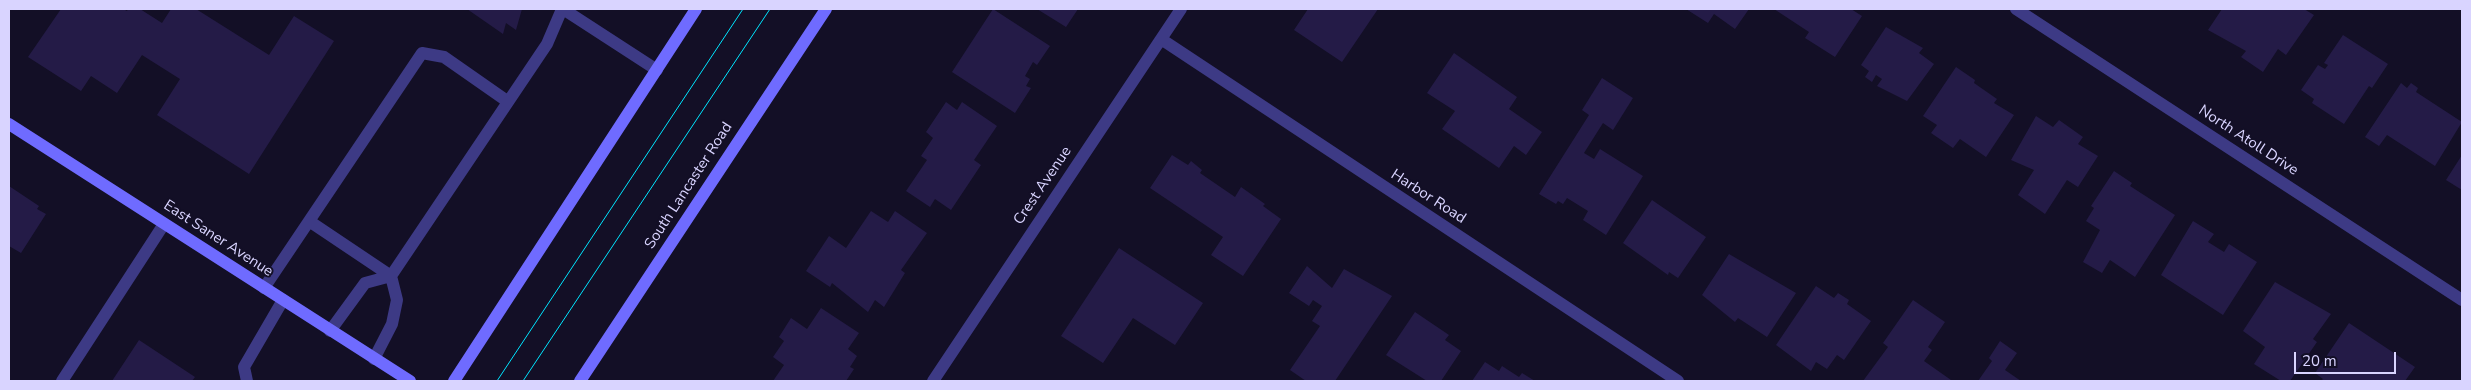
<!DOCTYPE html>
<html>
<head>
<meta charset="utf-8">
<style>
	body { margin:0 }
	#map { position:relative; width:2471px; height:390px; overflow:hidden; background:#130f26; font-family:"Nunito Sans",sans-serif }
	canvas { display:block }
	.frame { position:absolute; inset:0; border:10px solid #d9d4ff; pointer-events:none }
	.scale { position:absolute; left:2294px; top:352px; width:102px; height:22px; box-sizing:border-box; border:2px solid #d9d4ff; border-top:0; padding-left:6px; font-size:15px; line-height:18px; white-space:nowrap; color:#d9d4ff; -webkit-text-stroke:4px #130f26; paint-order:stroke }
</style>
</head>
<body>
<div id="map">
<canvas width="2471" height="390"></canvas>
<div class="frame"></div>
<div class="scale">20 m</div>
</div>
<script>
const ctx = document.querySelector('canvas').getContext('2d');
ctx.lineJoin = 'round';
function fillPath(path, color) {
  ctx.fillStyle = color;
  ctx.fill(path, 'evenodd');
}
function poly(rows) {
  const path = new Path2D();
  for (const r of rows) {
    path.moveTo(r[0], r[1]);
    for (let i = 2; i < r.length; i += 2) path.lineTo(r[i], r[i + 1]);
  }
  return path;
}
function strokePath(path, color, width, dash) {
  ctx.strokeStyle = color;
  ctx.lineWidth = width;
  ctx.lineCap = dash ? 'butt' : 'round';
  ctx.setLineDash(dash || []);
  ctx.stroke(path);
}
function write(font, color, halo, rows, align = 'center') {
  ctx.font = font + ' "Nunito Sans",sans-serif';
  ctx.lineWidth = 4;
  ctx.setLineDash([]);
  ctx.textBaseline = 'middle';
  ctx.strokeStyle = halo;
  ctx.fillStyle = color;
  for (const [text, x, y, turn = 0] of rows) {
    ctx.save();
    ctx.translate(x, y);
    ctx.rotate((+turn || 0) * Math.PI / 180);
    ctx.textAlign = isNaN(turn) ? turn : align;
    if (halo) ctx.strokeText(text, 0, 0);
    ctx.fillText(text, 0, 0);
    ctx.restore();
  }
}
fillPath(poly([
	[61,9,123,9,127,11,128,9,140,9,162,23,171,9,196,9,269,55,294,16,334,41,249,174,157,115,180,79,142,55,117,93,91,76,81,91,28,57],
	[467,9,522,9,516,30,506,23,503,34],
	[993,9,1050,46,1037,65,1033,62,1025,76,1030,79,1026,86,1031,88,1015,113,952,72],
	[1037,9,1078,9,1066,27],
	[1308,9,1378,9,1342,62,1294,30],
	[1686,9,1749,9,1735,29,1714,14,1708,23],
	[1774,9,1851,9,1862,16,1835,57,1805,38,1809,32],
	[2222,9,2304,9,2314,15,2286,55,2278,49,2263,72,2241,57,2246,51,2208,30],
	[1886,27,1923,48,1919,53,1934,64,1907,101,1877,86,1882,79,1876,75,1872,82,1865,77,1869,71,1861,65],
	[2343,35,2388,64,2372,88,2369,86,2344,124,2312,103,2314,99,2301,90,2318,65,2325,69,2328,65,2324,63],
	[1454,53,1517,97,1509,109,1542,132,1526,155,1514,146,1499,168,1442,129,1455,111,1427,93],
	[1956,67,1975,80,1974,83,1997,99,1994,103,2014,115,1986,157,1960,139,1953,148,1931,133,1937,125,1923,116],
	[1602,78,1633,98,1613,130,1603,123,1584,153,1594,159,1600,149,1643,176,1606,235,1583,220,1588,211,1567,198,1563,204,1558,201,1556,204,1539,194,1589,115,1582,110],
	[2401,83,2407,88,2411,83,2418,88,2416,92,2462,122,2435,166,2387,135,2379,146,2365,137],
	[946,102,957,110,962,102,997,126,974,160,981,165,951,210,935,199,930,207,906,191,927,160,921,156,933,138,926,132],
	[2036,116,2053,127,2059,120,2083,137,2078,144,2098,156,2078,187,2067,180,2045,214,2018,195,2034,170,2011,160],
	[1172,155,1188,165,1191,161,1202,170,1200,173,1235,197,1241,187,1265,204,1263,206,1281,219,1243,276,1211,255,1223,237,1150,188],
	[2462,155,2462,190,2446,180],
	[2114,171,2132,183,2130,186,2175,215,2135,277,2110,260,2102,273,2083,262,2100,230,2086,221,2094,208,2091,206],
	[9,186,39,206,37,209,46,214,21,253,9,246],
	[1652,200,1706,237,1678,278,1669,272,1668,275,1623,243],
	[871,211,888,222,895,211,927,233,901,270,905,273,884,307,875,300,868,312,832,283,830,287,806,271,829,236,846,248],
	[2193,221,2214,234,2208,242,2224,252,2229,244,2257,262,2223,315,2161,275],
	[1119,248,1203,303,1175,345,1133,318,1103,363,1061,336],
	[1729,254,1796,293,1767,337,1738,318,1735,322,1702,295],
	[1307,266,1332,288,1344,269,1392,296,1335,381,1306,381,1290,370,1320,326,1312,321,1322,306,1313,300,1309,306,1289,293],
	[2275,282,2331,314,2313,339,2317,342,2290,381,2281,381,2254,364,2265,347,2243,331],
	[1816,286,1834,298,1838,293,1849,300,1847,304,1871,321,1844,360,1837,355,1827,369,1816,362,1811,371,1776,345],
	[1913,300,1945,322,1928,347,1932,350,1924,361,1951,380,1863,381,1888,347,1883,343],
	[821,308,859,333,848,349,857,356,850,367,854,369,846,381,773,381,784,365,773,357,784,341,779,337,791,318,807,329],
	[1415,312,1449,335,1445,340,1461,351,1441,381,1427,381,1386,355],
	[2349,323,2415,367,2405,381,2321,381,2323,379,2315,373],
	[139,340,195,377,192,381,112,381],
	[2000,341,2017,353,2005,370,2021,381,1978,381,1992,361,1989,358],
	[1485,362,1499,371,1502,366,1519,377,1522,373,1535,381,1472,381]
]), '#241b47');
strokePath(poly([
	[563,9,657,70],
	[309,221,391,276,397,300,392,324,374,359],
	[264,288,422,53,444,57,507,101],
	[330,331,365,283,391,276,547,44,562,9],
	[62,381,164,224],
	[247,381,244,367,283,300]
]), '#3d3a85', 12);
strokePath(poly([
	[2016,9,2462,300],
	[1161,39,1678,381],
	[933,381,1181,9]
]), '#3d3a85', 12);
strokePath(poly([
	[9,124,410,381],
	[454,381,696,9],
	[580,381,826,9]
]), '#6f6bff', 12);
strokePath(poly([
	[497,381,743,9],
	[523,381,770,9]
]), '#00e5ff', 1);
write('15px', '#d9d4ff', '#130f26', [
	["North Atoll Drive",2248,141,33],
	["South Lancaster Road",689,186,-57],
	["Crest Avenue",1043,186,-56],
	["Harbor Road",1428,197,33],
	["East Saner Avenue",218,239,33]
]);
</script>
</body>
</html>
